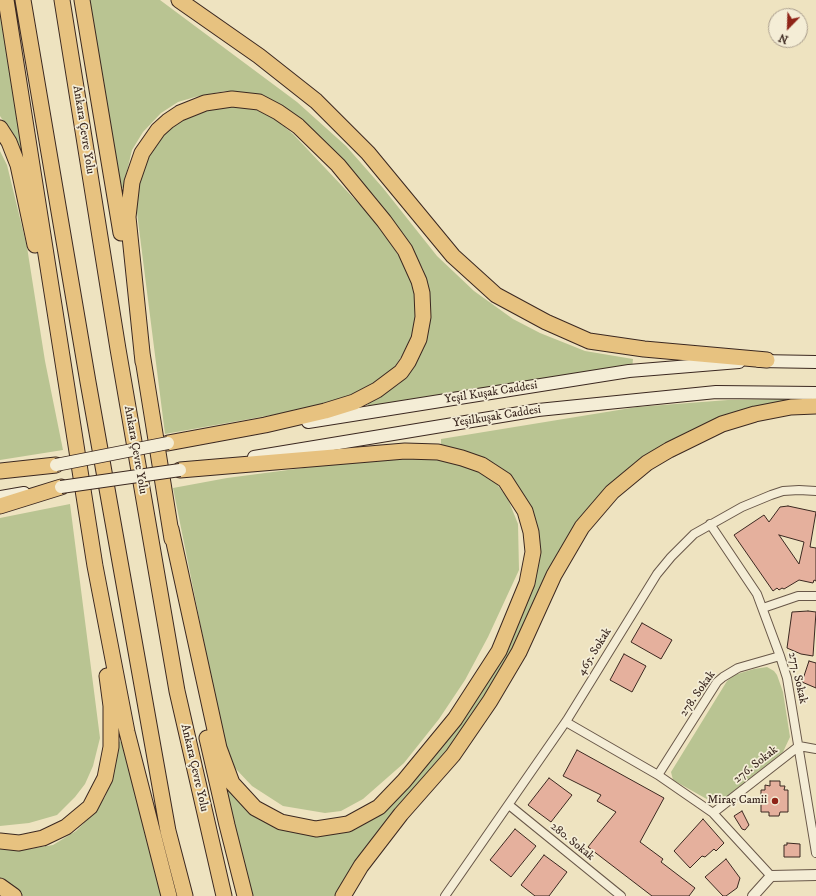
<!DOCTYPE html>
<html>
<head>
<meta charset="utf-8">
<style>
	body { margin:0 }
	#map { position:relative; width:816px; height:896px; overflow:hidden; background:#eee3c0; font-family:"IM FELL DW Pica",serif }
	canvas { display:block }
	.north { position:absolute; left:768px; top:8px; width:40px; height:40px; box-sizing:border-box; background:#f4edd6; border:1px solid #aa9e8d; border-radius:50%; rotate:203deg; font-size:11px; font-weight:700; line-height:16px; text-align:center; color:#3b2820 }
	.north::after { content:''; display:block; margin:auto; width:14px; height:18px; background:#8f2418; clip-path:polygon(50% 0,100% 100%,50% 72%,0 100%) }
</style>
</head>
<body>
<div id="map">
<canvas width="816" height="896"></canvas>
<div class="north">N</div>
</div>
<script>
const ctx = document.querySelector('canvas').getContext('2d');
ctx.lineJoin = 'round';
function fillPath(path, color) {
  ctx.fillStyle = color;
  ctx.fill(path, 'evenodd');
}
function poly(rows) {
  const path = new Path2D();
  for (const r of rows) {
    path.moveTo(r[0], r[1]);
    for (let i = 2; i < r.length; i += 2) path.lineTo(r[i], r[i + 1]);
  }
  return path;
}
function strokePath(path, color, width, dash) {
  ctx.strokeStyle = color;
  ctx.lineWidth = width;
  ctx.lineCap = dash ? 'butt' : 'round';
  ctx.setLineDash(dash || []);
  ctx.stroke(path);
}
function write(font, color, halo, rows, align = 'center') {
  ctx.font = font + ' "IM FELL DW Pica",serif';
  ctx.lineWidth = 3.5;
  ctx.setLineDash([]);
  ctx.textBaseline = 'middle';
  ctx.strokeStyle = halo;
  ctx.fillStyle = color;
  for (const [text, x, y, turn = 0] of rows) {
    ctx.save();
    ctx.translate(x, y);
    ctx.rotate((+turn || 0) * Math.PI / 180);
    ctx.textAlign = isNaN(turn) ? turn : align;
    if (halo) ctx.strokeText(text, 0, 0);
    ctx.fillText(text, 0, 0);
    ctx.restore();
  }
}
fillPath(poly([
	[0,0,27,148,18,150,8,128,0,116],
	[88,0,160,0,297,102,346,146,383,188,437,256,474,291,513,319,540,333,585,351,633,359,632,369,368,410,368,401,375,400,399,384,410,371,428,291,423,269,406,238,376,198,340,158,296,115,279,104,262,96,242,92,225,91,195,97,178,102,161,113,143,132,132,150,123,188,116,187],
	[243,104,269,114,293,134,378,224,415,281,418,306,415,325,407,347,394,368,374,385,344,398,289,412,165,434,136,205,140,180,147,155,171,123,195,111],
	[0,151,7,165,27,247,45,361,63,450,0,460],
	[786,399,786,407,710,423,601,496,483,709,338,896,249,896,218,782,226,780,236,799,313,834,334,834,358,828,377,816,412,784,459,726,538,552,507,477,441,449,441,439,637,407,728,400],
	[410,454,469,464,493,479,508,499,518,524,519,570,488,637,465,680,439,719,404,763,363,799,341,811,325,813,283,806,252,786,235,768,223,737,173,488,227,478],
	[70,504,100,738,93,766,85,784,75,797,57,815,29,823,0,826,0,518],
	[767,667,774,671,777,675,783,692,790,737,783,752,720,802,712,802,673,780,671,772,727,681,734,675,754,669],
	[127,741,166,896,23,896,0,881,0,849,23,850,53,845,76,831,89,818,105,797,114,774,116,742]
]), '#b9c492');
const building = poly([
	[788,506,816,512,810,547,816,548,816,581,814,580,813,583,799,580,784,589,782,588,779,590,777,588,773,591,734,535,764,515,769,522,780,507,788,506],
	[779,535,804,542,799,564,779,535],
	[808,611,816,612,813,656,801,654,787,648,792,612,808,611],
	[642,623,672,640,661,659,631,642,642,623],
	[624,654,646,666,632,692,610,680,624,654],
	[809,661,816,663,816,688,802,682,809,661],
	[577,750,664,798,640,842,663,859,661,862,695,888,689,896,652,896,588,847,616,812,597,801,601,795,563,776,577,750],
	[549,778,572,795,551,822,528,805,549,778],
	[770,781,780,781,780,786,785,786,784,790,788,790,788,812,780,812,779,816,769,816,769,812,761,812,761,790,765,790,765,785,770,786,770,781],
	[742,811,749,825,745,830,742,829,734,816,742,811],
	[703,819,724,843,716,851,714,849,705,857,702,856,690,868,674,851,703,819],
	[515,829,536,846,511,877,490,860,515,829],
	[787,843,800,844,800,857,784,857,784,845,787,845,787,843],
	[544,855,567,872,549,896,535,896,521,885,544,855],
	[726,859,740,878,737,888,726,896,723,896,705,877,726,859]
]);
fillPath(building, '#e5b09d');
strokePath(building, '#3b2820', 1);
const minor = poly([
	[710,524,757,594,780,656,787,678,816,853],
	[763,608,798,596,816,596],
	[566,722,658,775,713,813,771,876],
	[658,775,717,682,723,677,738,668,780,656],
	[509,805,621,896],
	[713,813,799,746,816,749],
	[445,896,567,720,657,574,671,557,694,534,742,507,771,495,783,491,799,490,816,491]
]);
const tertiary = poly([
	[753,896,771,876,816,875]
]);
const secondary = poly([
	[759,361,816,362],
	[308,422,629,371,739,362],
	[254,457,538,410,716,392,816,393],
	[0,497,24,493]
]);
const motorway = poly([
	[6,0,95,566,127,732,169,896],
	[23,0,88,382,168,831,185,896],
	[62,0,118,349,177,691,224,896],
	[82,0,121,233],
	[179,0,259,56,316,101,368,153,453,256,496,295,546,322,589,341,644,349,767,360],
	[0,128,9,142,18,165,35,245],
	[142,353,172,539],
	[143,362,128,217,132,182,142,153,158,130,168,121,180,113,205,103,232,99,259,102,278,112,298,126,338,165,384,221,405,250,419,281,422,293,423,317,419,339,408,362,401,372,377,390,354,402,325,411,265,425,168,443],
	[0,471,56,465],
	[0,506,61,487],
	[171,529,219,748,232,783,255,808,281,822,316,829,348,824,379,807,404,781,455,719,499,651,527,583,533,552,531,532,525,511,505,480,482,465,462,458,438,452,405,451,180,470],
	[207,738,227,825,245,896],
	[0,841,19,843,43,838,66,827,90,807,105,778,111,747,111,706,107,676],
	[0,886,14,896],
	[343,896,361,866,401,814,453,755,490,701,519,652,554,575,582,527,612,492,647,463,669,450,722,424,755,414,791,407,816,406]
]);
strokePath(minor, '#685748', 10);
strokePath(tertiary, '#685748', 12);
strokePath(secondary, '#3b2820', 14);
strokePath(motorway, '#3b2820', 17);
strokePath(minor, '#f4edd6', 8);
strokePath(tertiary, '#f4edd6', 10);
strokePath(secondary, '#f4edd6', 12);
strokePath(motorway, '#e7c280', 15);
const secondaryBridge = poly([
	[56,465,168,443],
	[61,487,180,470]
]);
strokePath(secondaryBridge, '#3b2820', 14, []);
strokePath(secondaryBridge, '#f4edd6', 12);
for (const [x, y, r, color] of [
	[775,801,4,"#8f2418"]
]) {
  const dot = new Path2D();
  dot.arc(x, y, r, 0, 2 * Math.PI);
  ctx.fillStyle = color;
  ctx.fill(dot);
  strokePath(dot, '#f4edd6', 1.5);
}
write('12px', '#3b2820', '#f4edd6', [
	["Ankara Çevre Yolu",83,130,81],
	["Yeşil Kuşak Caddesi",491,393,-9],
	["Yeşilkuşak Caddesi",497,417,-9],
	["Ankara Çevre Yolu",135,450,80],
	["465. Sokak",595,652,-58],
	["277. Sokak",797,678,77],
	["278. Sokak",698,694,-55],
	["276. Sokak",756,765,-38],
	["Ankara Çevre Yolu",194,768,77],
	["280. Sokak",572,842,39]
]);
write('12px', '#3b2820', '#f4edd6', [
	["Miraç Camii",767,801]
], 'right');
</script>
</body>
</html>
